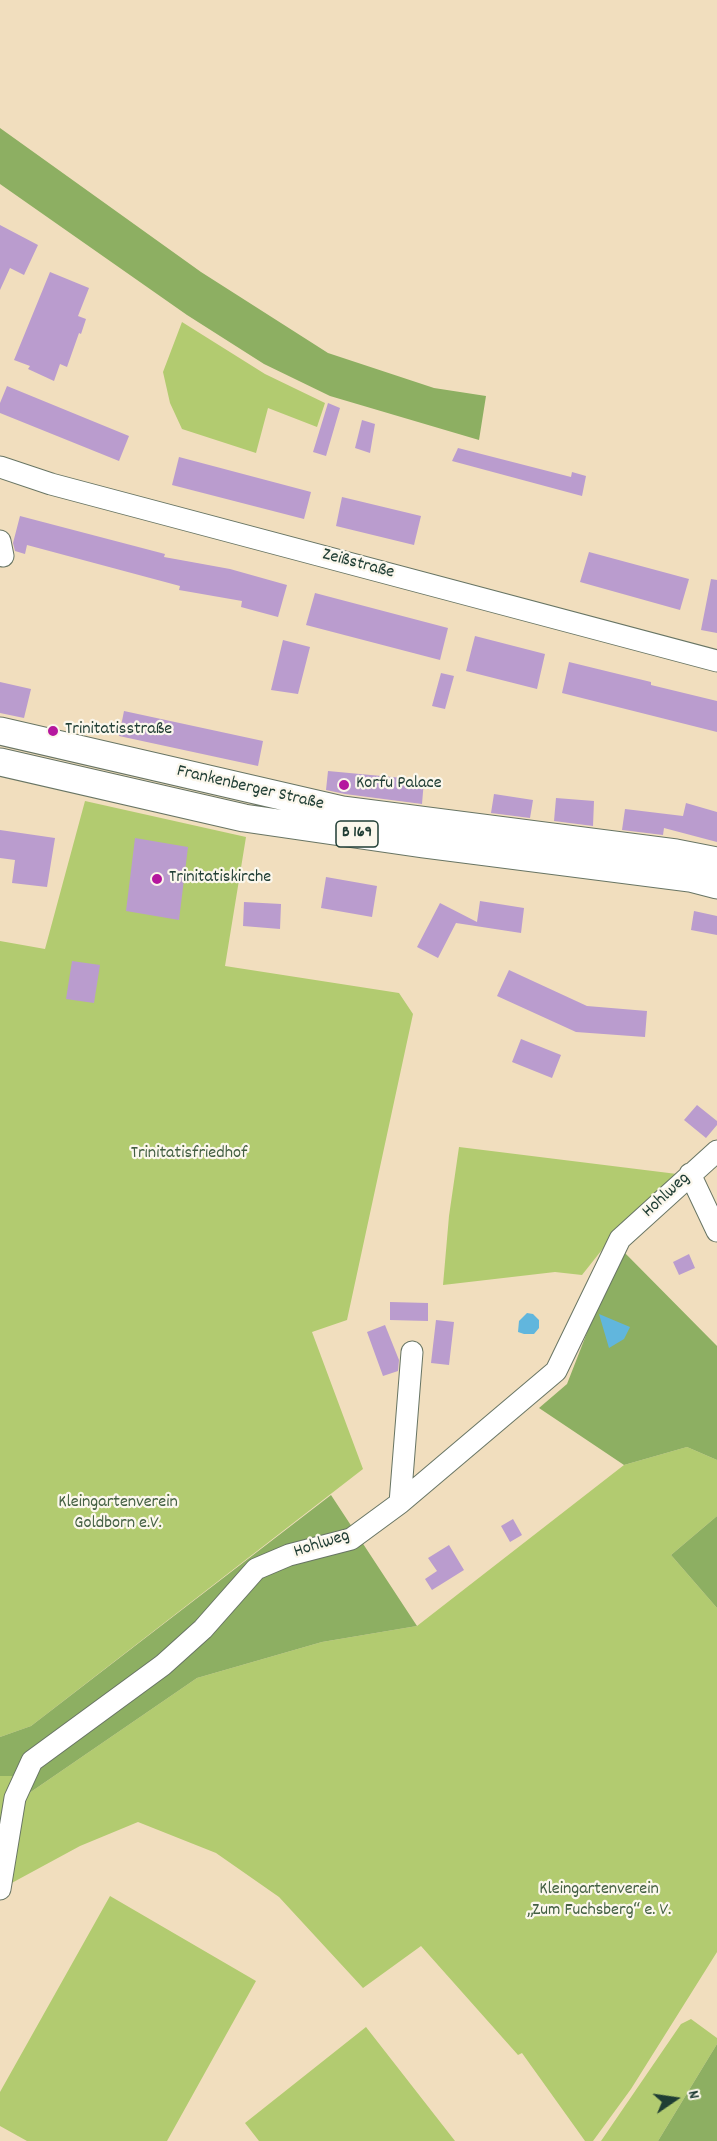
<!DOCTYPE html>
<html>
<head>
<meta charset="utf-8">
<style>
	body { margin:0 }
	#map { position:relative; width:717px; height:2141px; overflow:hidden; background:#f1debe; font-family:Dekko,sans-serif }
	canvas { display:block }
	.north { position:absolute; left:645px; top:2069px; width:60px; height:60px; -webkit-text-stroke:4px #fbf7ec; paint-order:stroke; rotate:77deg; font-size:16px; font-weight:700; line-height:24px; text-align:center; color:#1f3d34 }
	.north::after { content:''; display:block; margin:auto; width:21px; height:27px; background:#1f3d34; clip-path:polygon(50% 0,100% 100%,50% 72%,0 100%) }
</style>
</head>
<body>
<div id="map">
<canvas width="717" height="2141"></canvas>
<div class="north">N</div>
</div>
<script>
const ctx = document.querySelector('canvas').getContext('2d');
ctx.lineJoin = 'round';
function fillPath(path, color) {
  ctx.fillStyle = color;
  ctx.fill(path, 'evenodd');
}
function poly(rows) {
  const path = new Path2D();
  for (const r of rows) {
    path.moveTo(r[0], r[1]);
    for (let i = 2; i < r.length; i += 2) path.lineTo(r[i], r[i + 1]);
  }
  return path;
}
function strokePath(path, color, width, dash) {
  ctx.strokeStyle = color;
  ctx.lineWidth = width;
  ctx.lineCap = dash ? 'butt' : 'round';
  ctx.setLineDash(dash || []);
  ctx.stroke(path);
}
function write(font, color, halo, rows, align = 'center') {
  ctx.font = font + ' Dekko,sans-serif';
  ctx.lineWidth = 4.5;
  ctx.setLineDash([]);
  ctx.textBaseline = 'middle';
  ctx.strokeStyle = halo;
  ctx.fillStyle = color;
  for (const [text, x, y, turn = 0] of rows) {
    ctx.save();
    ctx.translate(x, y);
    ctx.rotate((+turn || 0) * Math.PI / 180);
    ctx.textAlign = isNaN(turn) ? turn : align;
    if (halo) ctx.strokeText(text, 0, 0);
    ctx.fillText(text, 0, 0);
    ctx.restore();
  }
}
fillPath(poly([
	[182,322,265,374,325,403,317,427,268,408,256,453,182,429,170,403,163,372],
	[85,801,246,837,225,966,399,993,413,1014,347,1320,312,1332,363,1469,31,1726,0,1737,0,941,45,949],
	[459,1147,677,1174,624,1222,582,1275,555,1272,443,1285,449,1216],
	[687,1447,717,1460,717,1516,671,1555,717,1608,717,1952,631,2089,593,2141,585,2141,522,2053,518,2055,421,1946,363,1988,279,1897,216,1853,138,1822,80,1846,8,1885,22,1798,197,1678,322,1642,417,1626,624,1465],
	[0,1776,13,1776,0,1848],
	[110,1896,256,1981,167,2141,27,2141,0,2126,0,2092],
	[691,2019,717,2038,717,2044,658,2141,601,2141,681,2024],
	[366,2027,455,2141,259,2141,245,2123]
]), '#b2cb70');
fillPath(poly([
	[0,128,201,272,328,353,434,388,486,396,479,440,330,396,264,364,187,315,0,184],
	[620,1248,717,1346,717,1460,687,1447,624,1465,539,1408,567,1384],
	[331,1495,417,1626,322,1642,197,1678,22,1798,13,1776,0,1776,0,1737,31,1726],
	[717,1516,717,1608,671,1555],
	[717,2044,717,2141,658,2141]
]), '#8daf62');
fillPath(poly([
	[527,1313,533,1314,539,1320,539,1328,534,1334,524,1334,518,1332,519,1321],
	[599,1314,630,1327,624,1339,609,1348]
]), '#61b6dd');
fillPath(poly([
	[0,225,38,245,24,275,10,268,0,290],
	[50,272,89,288,78,316,86,319,81,334,79,333,67,367,60,364,54,381,28,369,30,366,14,360],
	[7,386,129,436,119,461,0,413,0,403],
	[328,403,340,408,326,456,313,452],
	[362,420,375,424,370,453,355,448],
	[458,448,571,477,572,472,586,476,582,496,452,461],
	[179,457,311,492,304,519,172,485],
	[342,497,421,516,414,545,336,526],
	[20,516,165,554,164,557,230,569,287,585,278,617,241,607,242,601,179,590,180,586,27,545,25,554,15,551,13,543],
	[589,552,689,579,680,610,580,582],
	[711,579,717,580,717,633,701,630],
	[315,593,448,628,440,660,306,625],
	[475,636,545,654,537,689,466,671],
	[283,640,310,647,298,694,271,690],
	[569,662,651,682,651,685,717,701,717,732,562,693],
	[441,673,454,676,445,709,432,706],
	[0,682,31,689,24,718,0,713],
	[124,711,263,741,258,766,119,736],
	[328,771,424,780,422,804,345,794,326,790],
	[494,794,533,800,530,818,491,813],
	[556,798,594,801,593,826,554,821],
	[686,803,717,812,717,842,664,828,663,835,622,830,625,809,683,816],
	[0,830,55,838,47,887,12,883,15,860,0,858],
	[135,838,188,847,179,920,126,911],
	[326,877,377,886,372,917,321,908],
	[480,901,524,908,521,933,456,923,438,958,417,947,440,903,477,922],
	[244,902,281,904,280,929,243,926],
	[694,911,717,916,717,935,691,930],
	[72,961,100,965,94,1003,66,999],
	[509,970,587,1006,647,1011,645,1037,576,1032,497,996],
	[521,1039,561,1055,552,1078,512,1062],
	[697,1105,717,1121,717,1125,706,1138,684,1120],
	[689,1254,695,1268,679,1275,673,1262],
	[390,1302,428,1303,428,1321,390,1320],
	[436,1320,454,1322,449,1365,431,1363],
	[385,1325,399,1360,398,1371,383,1376,367,1332],
	[513,1519,522,1535,510,1542,501,1526],
	[449,1545,464,1570,432,1590,425,1579,437,1571,428,1558]
]), '#ba9cce');
const minor = poly([
	[0,467,51,484,717,661],
	[0,541,3,556],
	[690,1174,717,1231],
	[400,1503,412,1352],
	[0,1889,15,1798,32,1761,163,1665,203,1629,256,1569,289,1555,351,1539,400,1503,556,1371,620,1239,717,1151]
]);
const major = poly([
	[0,731,342,810,676,853,717,861],
	[0,762,244,818,423,844,690,878,717,885]
]);
strokePath(minor, '#687564', 23);
strokePath(major, '#687564', 29);
strokePath(minor, '#fff', 21);
strokePath(major, '#fff', 27);
for (const [x, y, r, color] of [
	[53,731,6,"#b5179e"],
	[344,785,6,"#b5179e"],
	[157,879,6,"#b5179e"]
]) {
  const dot = new Path2D();
  dot.arc(x, y, r, 0, 2 * Math.PI);
  ctx.fillStyle = color;
  ctx.fill(dot);
  strokePath(dot, '#fbf7ec', 2);
}
for (const [x, y, w] of [
	[357,834,42]
]) {
  const box = new Path2D();
  box.roundRect(x - w / 2, y - 13, w, 26, 4.5);
  ctx.fillStyle = '#fbf7ec';
  ctx.fill(box);
  strokePath(box, '#1f3d34', 1.5);
}
write('bold 16px', '#1f3d34', null, [
	["B 169",357,834]
]);
write('18px', '#1f3d34', '#fbf7ec', [
	["Zeißstraße",358,565,15],
	["Frankenberger Straße",250,789,13],
	["Hohlweg",667,1196,-43],
	["Hohlweg",322,1545,-18]
]);
write('18px', '#1f3d34', '#fbf7ec', [
	["Trinitatisstraße",65,731],
	["Korfu Palace",356,785],
	["Trinitatiskirche",169,879]
], 'left');
write('18px', '#446043', '#fbf7ec', [
	["Trinitatisfriedhof",189,1155],
	["Kleingartenverein",118,1504],
	["Goldborn e.V.",118,1525],
	["Kleingartenverein",599,1891],
	["„Zum Fuchsberg“ e. V.",599,1912]
]);
</script>
</body>
</html>
